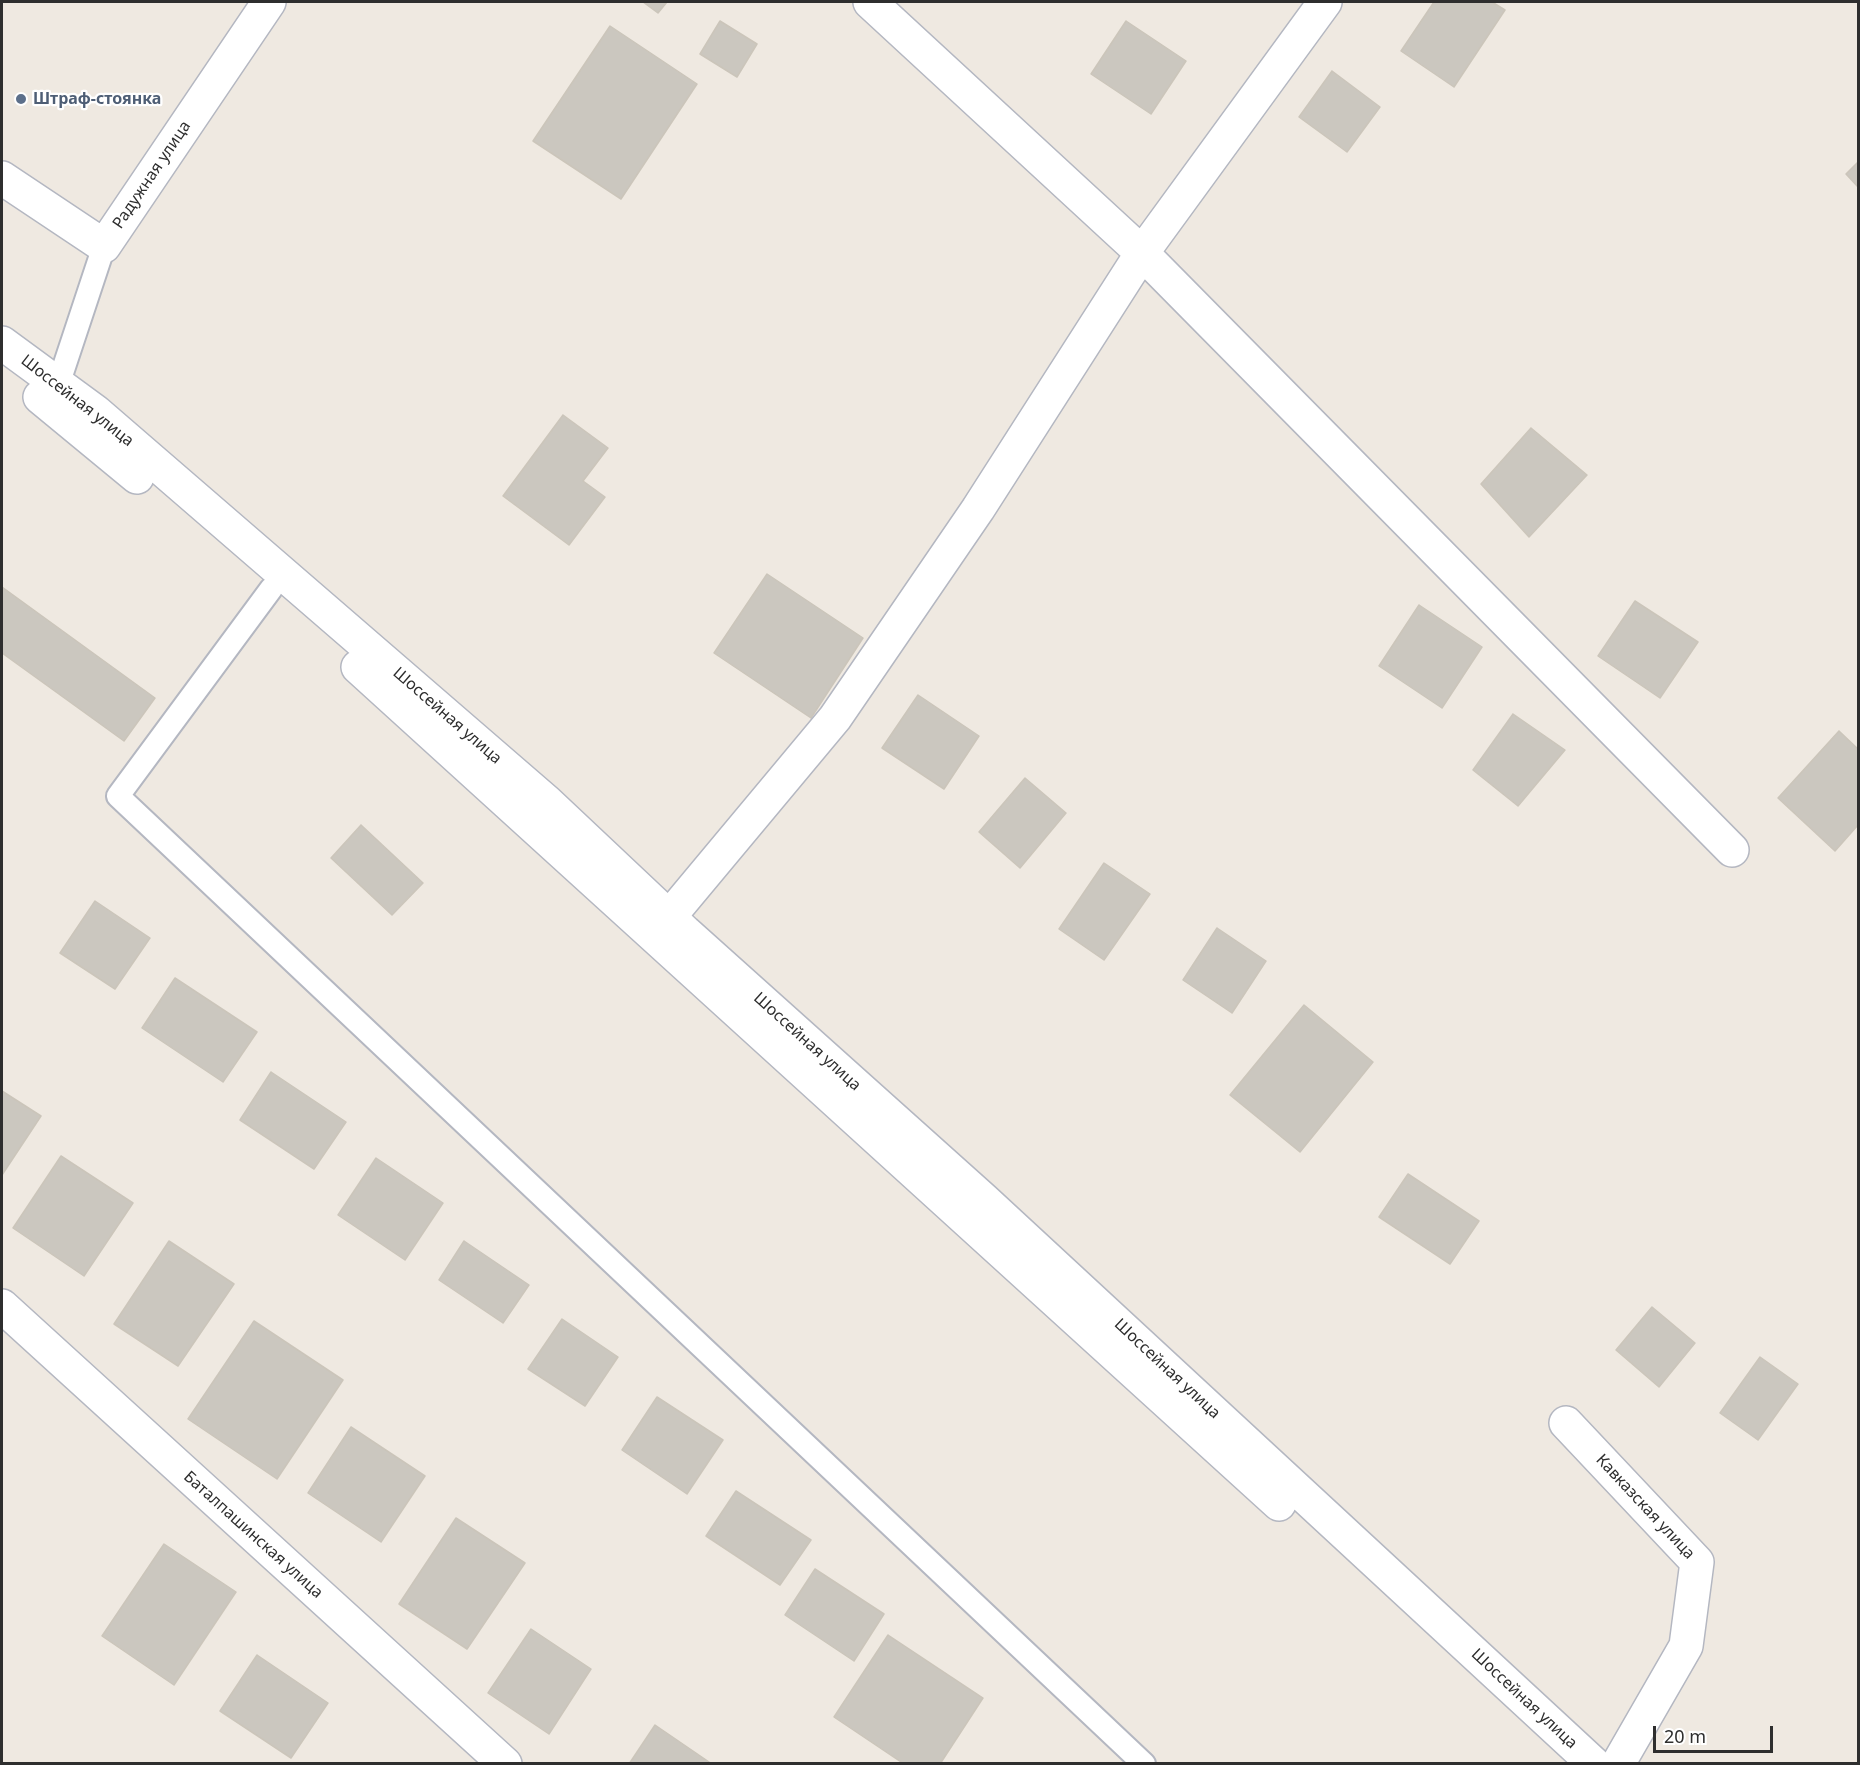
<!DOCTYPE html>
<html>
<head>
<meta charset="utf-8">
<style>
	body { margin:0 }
	#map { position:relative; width:1860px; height:1765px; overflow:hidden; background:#efe9e1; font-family:"Noto Sans",sans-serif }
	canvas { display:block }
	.frame { position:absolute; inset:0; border:3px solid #2e2e2e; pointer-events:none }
	.scale { position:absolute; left:1653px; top:1726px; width:120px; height:27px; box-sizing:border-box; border:3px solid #2e2e2e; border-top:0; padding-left:8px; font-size:18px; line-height:21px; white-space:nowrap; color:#2e2e2e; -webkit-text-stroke:4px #fff; paint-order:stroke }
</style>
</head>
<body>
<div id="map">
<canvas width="1860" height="1765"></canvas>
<div class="frame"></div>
<div class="scale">20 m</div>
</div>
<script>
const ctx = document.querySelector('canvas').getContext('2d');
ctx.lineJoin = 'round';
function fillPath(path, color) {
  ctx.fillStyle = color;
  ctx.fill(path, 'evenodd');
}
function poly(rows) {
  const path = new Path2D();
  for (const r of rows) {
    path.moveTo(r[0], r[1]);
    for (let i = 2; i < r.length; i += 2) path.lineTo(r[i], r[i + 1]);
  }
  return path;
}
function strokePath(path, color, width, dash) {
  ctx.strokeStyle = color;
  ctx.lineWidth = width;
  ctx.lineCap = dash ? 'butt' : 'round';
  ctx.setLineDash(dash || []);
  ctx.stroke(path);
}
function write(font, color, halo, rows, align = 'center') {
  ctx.font = font + ' "Noto Sans",sans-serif';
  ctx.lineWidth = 4.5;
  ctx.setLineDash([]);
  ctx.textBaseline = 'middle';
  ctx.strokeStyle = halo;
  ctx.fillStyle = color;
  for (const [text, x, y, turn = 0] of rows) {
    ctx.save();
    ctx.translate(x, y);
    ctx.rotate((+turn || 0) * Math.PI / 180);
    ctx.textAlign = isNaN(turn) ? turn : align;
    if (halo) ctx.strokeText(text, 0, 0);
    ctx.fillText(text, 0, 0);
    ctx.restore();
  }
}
const building = poly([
	[643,2,667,2,658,13,643,2],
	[1434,2,1492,2,1505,10,1454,87,1401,51,1434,2],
	[720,21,757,44,737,77,700,54,720,21],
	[1126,21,1186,61,1151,114,1091,74,1126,21],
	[610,26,697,84,621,199,533,141,610,26],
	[1332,71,1380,107,1347,152,1299,117,1332,71],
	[1858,162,1858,187,1846,174,1858,162],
	[563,415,608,448,583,481,605,497,569,545,503,496,563,415],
	[1531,428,1587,475,1529,537,1481,484,1531,428],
	[767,574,863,638,811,718,714,653,767,574],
	[2,587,155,698,124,741,2,653,2,587],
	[1635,601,1698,642,1660,698,1598,656,1635,601],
	[1419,605,1482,647,1442,708,1379,666,1419,605],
	[918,695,979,736,944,789,882,748,918,695],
	[1513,714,1565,750,1518,806,1473,770,1513,714],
	[1839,731,1858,749,1858,825,1835,851,1778,798,1839,731],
	[1025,778,1066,813,1020,868,979,832,1025,778],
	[361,825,423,883,392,915,331,858,361,825],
	[1104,863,1150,894,1104,960,1059,929,1104,863],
	[95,901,150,938,115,989,60,953,95,901],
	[1217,928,1266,961,1232,1013,1183,980,1217,928],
	[175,978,257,1032,223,1082,142,1028,175,978],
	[1304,1005,1373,1062,1300,1152,1230,1095,1304,1005],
	[271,1072,346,1122,314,1169,240,1120,271,1072],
	[2,1091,41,1116,2,1175,2,1091],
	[61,1156,133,1203,84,1276,13,1228,61,1156],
	[376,1158,443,1203,405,1260,338,1215,376,1158],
	[1408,1174,1479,1221,1450,1264,1379,1217,1408,1174],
	[169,1241,234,1284,178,1366,114,1324,169,1241],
	[464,1241,529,1285,503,1323,439,1280,464,1241],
	[1652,1307,1695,1343,1659,1387,1616,1350,1652,1307],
	[562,1319,618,1357,585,1406,528,1369,562,1319],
	[254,1321,343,1380,277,1479,188,1419,254,1321],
	[1760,1357,1798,1384,1758,1440,1720,1413,1760,1357],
	[657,1397,723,1440,687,1494,622,1450,657,1397],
	[351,1427,425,1476,381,1542,308,1493,351,1427],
	[736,1491,811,1540,780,1585,706,1536,736,1491],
	[456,1518,525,1563,467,1649,399,1604,456,1518],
	[164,1544,236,1592,174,1685,102,1636,164,1544],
	[815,1569,884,1614,854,1661,785,1615,815,1569],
	[531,1629,591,1669,549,1734,488,1693,531,1629],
	[888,1635,983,1698,940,1764,904,1764,834,1717,888,1635],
	[257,1655,328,1703,291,1758,220,1711,257,1655],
	[655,1725,712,1764,629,1764,655,1725]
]);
fillPath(building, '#cbc7bf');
strokePath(building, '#cbc5ba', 1.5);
const lane = poly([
	[58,385,104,246],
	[271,589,118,796,1144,1764]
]);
const street = poly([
	[870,2,1142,253,1732,850],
	[2,178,104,246,269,2],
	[669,917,835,718,978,509,1142,253,1325,2],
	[2,1306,505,1764],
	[1566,1423,1697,1562,1686,1646,1618,1764]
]);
const secondary = poly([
	[2,343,96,412,547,802,685,932,984,1200,1594,1764],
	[40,397,137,477],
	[358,667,1279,1504]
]);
strokePath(lane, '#b4b7c1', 26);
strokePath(street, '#b4b7c1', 36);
strokePath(secondary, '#b4b7c1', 36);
strokePath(lane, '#fff', 22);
strokePath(street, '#fff', 33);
strokePath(secondary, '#fff', 33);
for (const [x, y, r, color] of [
	[21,99,6,"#5c6f8a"]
]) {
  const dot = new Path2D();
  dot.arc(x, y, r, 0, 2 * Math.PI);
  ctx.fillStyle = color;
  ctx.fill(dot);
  strokePath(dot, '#fff', 2);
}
write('bold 16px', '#4e5e75', '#fff', [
	["Штраф-стоянка",33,99]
], 'left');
write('16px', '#2e2e2e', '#fff', [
	["Радужная улица",152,175,-56],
	["Шоссейная улица",77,401,38],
	["Шоссейная улица",447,716,41],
	["Шоссейная улица",807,1042,42],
	["Шоссейная улица",1167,1369,43],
	["Кавказская улица",1645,1507,47],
	["Баталпашинская улица",253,1535,42],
	["Шоссейная улица",1524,1699,43]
]);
</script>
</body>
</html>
